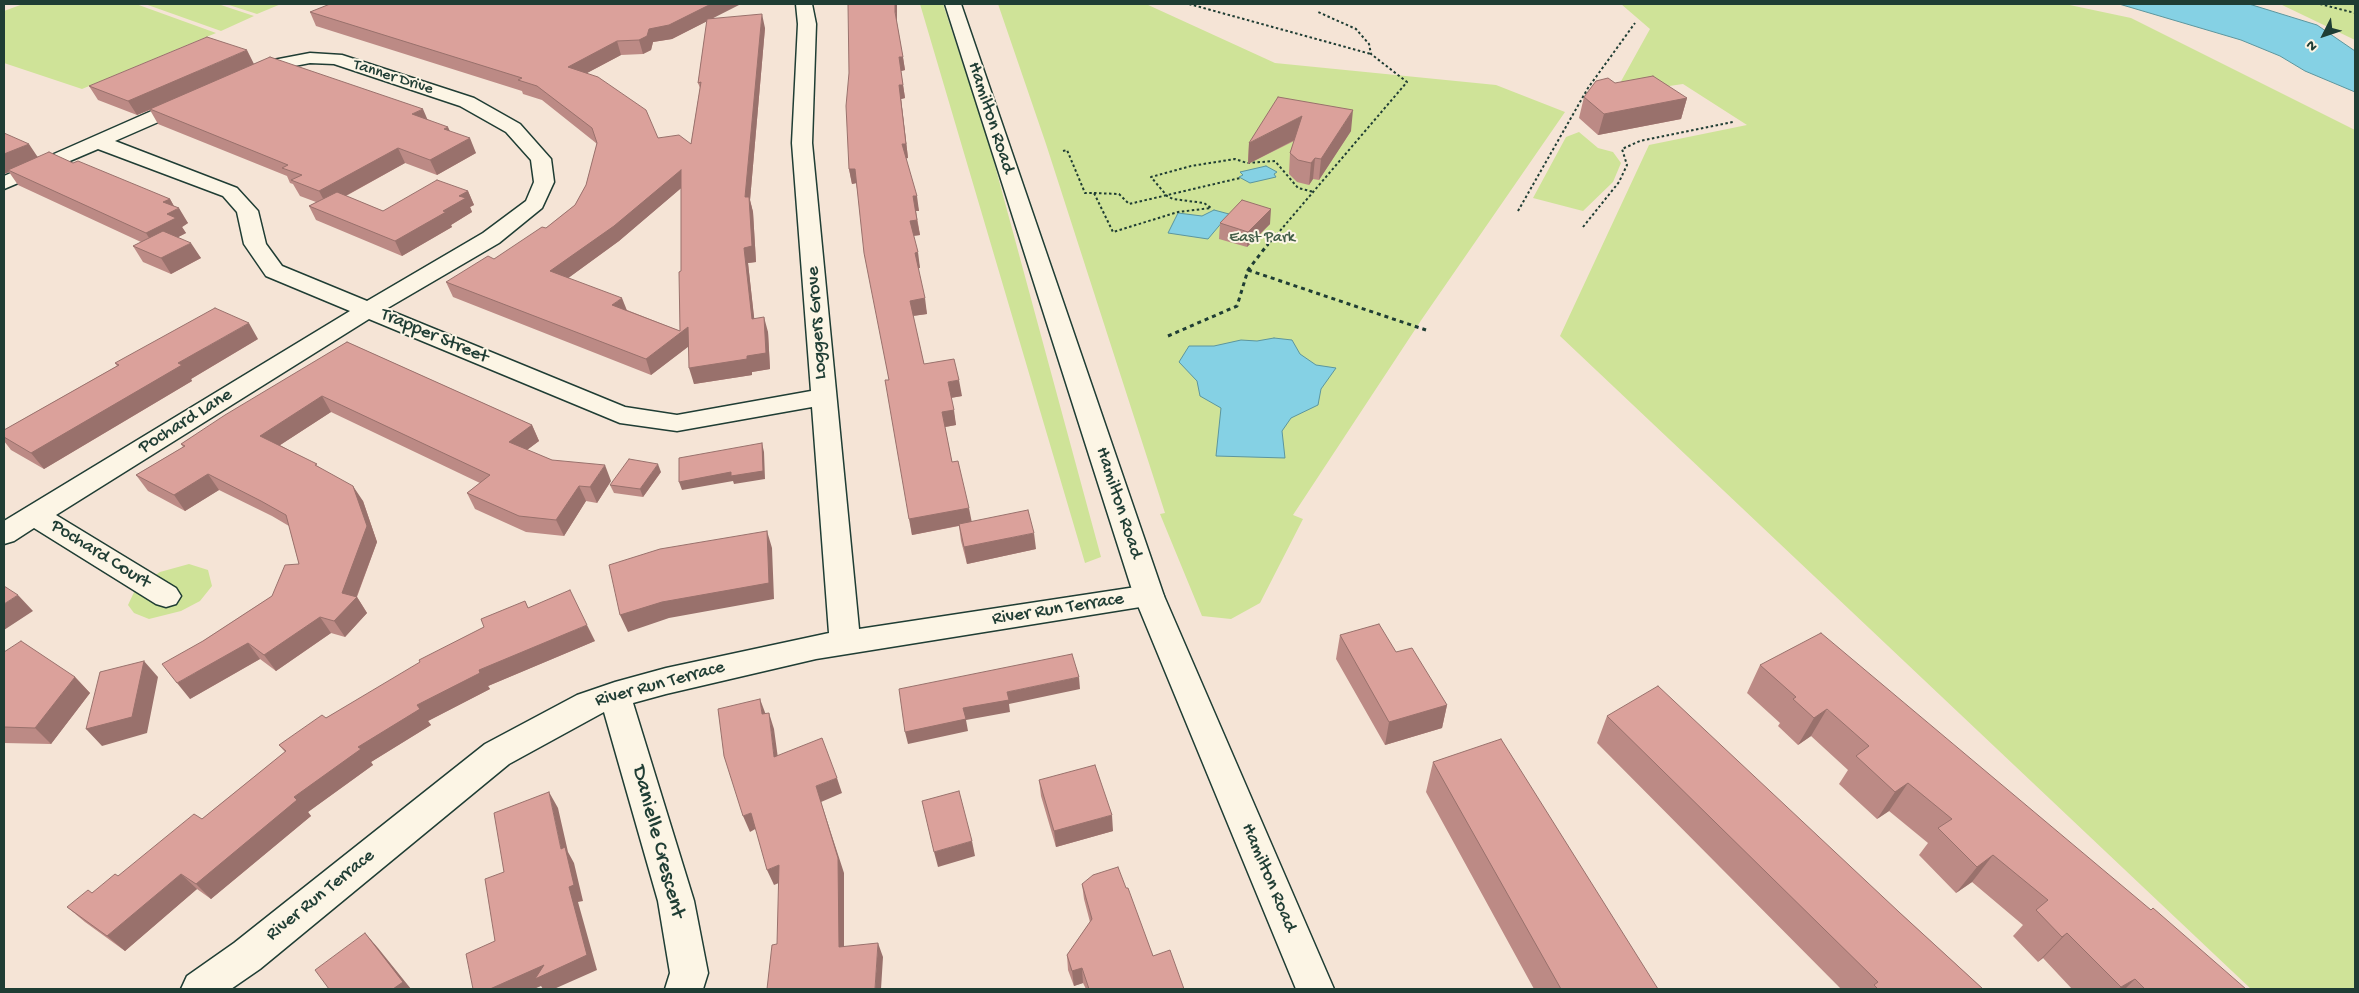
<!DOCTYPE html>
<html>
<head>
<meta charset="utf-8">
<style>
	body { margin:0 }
	#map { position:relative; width:2359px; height:993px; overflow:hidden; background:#f5e4d6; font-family:"Gochi Hand",sans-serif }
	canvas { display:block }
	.frame { position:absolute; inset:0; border:5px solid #1f3d34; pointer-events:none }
	.north { position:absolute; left:2299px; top:10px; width:50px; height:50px; -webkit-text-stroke:4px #fcf5e5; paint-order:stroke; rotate:229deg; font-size:14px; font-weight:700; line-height:20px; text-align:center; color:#1f3d34 }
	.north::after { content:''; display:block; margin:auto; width:18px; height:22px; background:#1f3d34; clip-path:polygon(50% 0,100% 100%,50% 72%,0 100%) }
</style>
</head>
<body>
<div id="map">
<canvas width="2359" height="993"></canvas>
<div class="frame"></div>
<div class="north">N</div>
</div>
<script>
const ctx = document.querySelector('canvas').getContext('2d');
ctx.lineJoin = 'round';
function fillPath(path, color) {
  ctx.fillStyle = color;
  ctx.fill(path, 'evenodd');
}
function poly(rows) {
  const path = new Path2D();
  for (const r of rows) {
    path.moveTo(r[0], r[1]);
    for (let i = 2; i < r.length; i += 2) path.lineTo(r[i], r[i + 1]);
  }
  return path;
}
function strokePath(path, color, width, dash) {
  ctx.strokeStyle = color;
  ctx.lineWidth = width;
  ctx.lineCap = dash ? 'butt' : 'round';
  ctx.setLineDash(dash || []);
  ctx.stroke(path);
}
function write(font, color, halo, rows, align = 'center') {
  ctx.font = font + ' "Gochi Hand",sans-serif';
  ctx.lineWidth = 4;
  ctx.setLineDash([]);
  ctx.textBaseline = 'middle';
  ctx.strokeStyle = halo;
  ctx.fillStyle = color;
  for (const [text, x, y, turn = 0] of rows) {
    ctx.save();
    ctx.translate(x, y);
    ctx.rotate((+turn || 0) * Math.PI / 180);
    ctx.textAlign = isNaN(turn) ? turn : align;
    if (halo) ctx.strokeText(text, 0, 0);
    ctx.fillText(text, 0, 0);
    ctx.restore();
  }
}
fillPath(poly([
	[23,4,136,4,216,33,82,89,4,63,4,11],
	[145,4,218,4,254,16,221,31],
	[226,4,281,4,257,14],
	[920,4,943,4,988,140,1101,557,1085,563],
	[998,4,1146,4,1275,63,1496,85,1565,112,1422,319,1293,515,1303,519,1260,603,1231,619,1202,616,1160,514,1165,513,1046,144],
	[1621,4,2065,4,2131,18,2355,130,2355,989,2251,989,1560,336,1649,145,1747,125,1683,84,1614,94,1650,29],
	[2280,4,2355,4,2355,40],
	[1579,132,1598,148,1613,152,1621,163,1613,182,1583,211,1533,198,1566,137],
	[189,564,208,570,212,586,200,601,181,611,149,619,134,613,128,605,136,588,160,572]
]), '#cfe398');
const water = poly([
	[2119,4,2249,4,2317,25,2355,51,2355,92,2305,71,2280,56,2241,40,2119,4],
	[1266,166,1277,172,1274,174,1276,177,1250,183,1239,177,1243,175,1240,172,1266,166],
	[1214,210,1229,214,1208,239,1168,233,1178,213,1202,216,1214,210],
	[1274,338,1292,340,1300,354,1316,365,1336,368,1321,389,1318,405,1291,418,1282,431,1285,458,1216,456,1221,408,1200,396,1197,381,1179,362,1189,346,1214,346,1241,340,1257,341,1274,338]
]);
fillPath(water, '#85d1e4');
strokePath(water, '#5c969e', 1);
const minor = poly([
	[796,4,812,4,816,24,812,143,859,629,1149,585,1159,588,1164,596,1159,604,816,659,666,694,633,703,694,901,708,973,703,989,665,989,670,973,658,901,604,712,509,764,260,969,231,989,181,989,187,976,234,943,485,744,577,695,615,682,666,668,829,633,812,407,677,431,620,423,369,319,56,515,176,588,181,596,176,604,166,607,156,604,34,528,14,541,4,544,4,521,350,311,266,276,244,244,237,212,223,196,98,149,4,189,4,176,181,98,195,98,197,102,195,106,115,141,237,188,258,211,266,244,282,266,367,301,483,233,526,201,534,182,531,160,506,132,460,106,334,64,310,63,274,70,250,80,244,78,241,74,244,70,263,62,310,53,342,55,474,98,520,124,551,159,554,182,542,208,499,243,386,309,625,407,677,415,811,391,792,143,798,24,796,4]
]);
const major = poly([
	[945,4,961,4,1164,596,1334,989,1296,989,1134,596,945,4]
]);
strokePath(minor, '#1f3d34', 3);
strokePath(major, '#1f3d34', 3);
strokePath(poly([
	[1189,4,1371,54],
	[2320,4,2355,13],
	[1063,151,1067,150,1085,193,1094,193,1113,232,1178,212,1211,208,1204,203,1173,199,1167,196,1151,177,1191,166,1235,159,1247,163,1275,161,1298,188,1314,192],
	[1094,193,1119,194,1129,204,1240,178],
	[1518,211,1588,88,1635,23],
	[1583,227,1619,182,1627,165,1622,149,1640,141,1733,122],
	[1267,246,1407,82,1371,54,1369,44,1356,29,1318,12]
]), '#1f3d34', 2, [2.5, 2.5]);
strokePath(poly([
	[1248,270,1426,330],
	[1168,336,1237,306,1248,270,1268,244]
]), '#1f3d34', 3, [4, 4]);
fillPath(minor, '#fcf5e5');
fillPath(major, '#fcf5e5');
fillPath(poly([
	[310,12,713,18,765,28,750,200,753,212,756,262,748,263,754,318,768,332,770,369,752,372,752,375,694,384,689,346,651,375,453,297,446,282,494,259,546,228,575,205,586,185,597,144,596,143,542,100,523,94,522,91,316,26],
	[707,21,698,83,700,88,691,144,658,138,587,73,621,55,643,54,651,50,653,42,672,39],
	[681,188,681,271,680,331,627,310,568,278,619,241],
	[897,23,905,70,901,71,905,98,901,99,908,158,906,158,919,211,916,211,920,235,913,236,920,268,918,268,927,314,913,316,924,364,962,396,951,398,956,425,945,427,952,462,971,522,1036,549,967,564,961,541,959,526,912,535,889,380,856,183,852,184,849,169,849,73],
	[254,64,427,119,450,131,476,153,437,175,405,163,346,196,383,211,468,191,474,205,470,207,472,212,451,225,452,227,402,256,316,220,309,206,316,202,300,196,293,184,290,183,287,176,158,124,150,110,137,115,98,100,89,86],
	[1615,83,1687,98,1681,119,1598,135,1579,118,1584,97],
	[1351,131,1319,180,1313,179,1309,185,1297,182,1289,174,1290,153,1294,141,1248,164,1249,143],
	[4,133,38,157,73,163,170,199,174,206,188,223,182,227,186,233,178,237,201,258,171,274,143,262,133,246,141,242,18,185,9,172,4,174],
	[1220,223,1270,224,1247,247,1219,239],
	[258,339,191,379,192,381,44,469,11,450,4,441,4,430,117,366,115,363],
	[347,342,532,425,539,441,527,450,552,460,611,481,597,503,586,501,564,536,526,532,475,509,467,493,480,483,331,412,280,445,319,467,363,501,377,542,357,597,367,613,345,637,331,633,276,671,260,659,190,699,203,641,272,596,299,564,289,526,272,516,219,490,185,511,148,491,136,475,183,447,181,444],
	[661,472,643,497,614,493,610,485],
	[525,601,528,608,595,641,488,686,490,689,428,721,431,725,371,762,373,765,308,812,311,816,211,899,197,889,125,951,85,922,67,907,92,893,118,876,202,819,285,752,279,745,484,627],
	[1340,635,1447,705,1442,728,1385,745,1336,659],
	[4,652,75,677,90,693,51,744,4,743],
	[1760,665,2246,989,2072,989,2043,958,2038,962,2013,936,2023,925,1972,882,1956,893,1919,855,1928,843,1889,811,1877,819,1839,784,1848,770,1811,736,1798,745,1778,726,1780,723,1747,693],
	[1607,716,1899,912,1983,989,1841,989,1597,743],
	[1433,762,1658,989,1534,989,1426,792],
	[1039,780,1113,831,1056,847,1041,796],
	[1082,884,1126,888,1153,956,1184,989,1086,989,1083,983,1074,986,1068,970,1067,955,1090,922,1084,899]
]), '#bc8a85');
fillPath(poly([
	[711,4,741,4,672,39,653,42,651,50,643,54,639,40,649,29],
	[895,4,897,4,897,26,895,12],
	[762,14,765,28,750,200,753,212,756,262,748,263,756,334,752,319,744,248,745,197],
	[617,41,621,55,572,81,568,67],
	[247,50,254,64,137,115,128,101],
	[899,57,903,57,905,70,901,71],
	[899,85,903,85,905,98,901,99,908,158,904,159,902,144],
	[1687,98,1681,119,1598,135,1604,114],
	[423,109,429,123,412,114],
	[1353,110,1351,131,1319,180,1321,159],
	[1302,116,1300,137,1248,164,1249,143],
	[448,127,455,142,444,129],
	[470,138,476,153,437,175,430,160],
	[29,144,39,159,8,170,9,172,4,174,4,154],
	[398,148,405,163,327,206,319,191],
	[1315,158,1313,179,1309,185,1311,163],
	[849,169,855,169,857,183,852,184],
	[681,170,686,184,619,241,556,287,550,271],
	[468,191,474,205,470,207,472,212,451,225,452,227,402,256,395,241,459,196],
	[913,196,917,196,919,211,915,211],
	[170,199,176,210,179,208,188,223,182,227,186,233,156,249,146,233,167,214,163,202],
	[1271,209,1270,224,1247,247,1248,232],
	[917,220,920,235,912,236,910,221],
	[191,243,201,258,171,274,161,258],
	[918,252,920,268,917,268,915,253],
	[622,298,628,313,612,305],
	[925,298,927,314,912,316,910,301],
	[764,317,768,332,770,369,752,372,752,375,694,384,689,368,747,356],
	[249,323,258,339,191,379,192,381,44,469,31,453,178,363],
	[688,327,693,343,651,375,646,359],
	[959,380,962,396,950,398,948,382],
	[322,396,331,412,271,451,260,436],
	[954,410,956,425,945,427,942,412],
	[532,425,539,441,516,458,509,442],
	[762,443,764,452,765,479,734,484,733,481,682,490,679,482],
	[658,464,661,472,643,497,640,489],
	[605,465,611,481,597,503,590,487],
	[208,474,219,490,185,511,174,495],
	[353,486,363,501,377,542,356,598,357,597,367,613,345,637,334,621,342,593],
	[579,486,586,501,564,536,556,520],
	[969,508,972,523,912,535,909,519],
	[767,531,772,548,774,599,669,618,628,632,620,615],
	[1034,533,1036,549,967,564,964,547],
	[18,595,33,611,4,630,4,604],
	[320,617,331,633,276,671,264,655],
	[587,625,595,641,488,686,490,689,428,721,431,725,371,762,373,765,308,812,311,816,211,899,196,884,294,797,358,747,417,705,479,670],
	[248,643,260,659,190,699,177,683],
	[144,661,158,677,147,733,102,746,86,729],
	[75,677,90,693,51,744,35,728],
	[1079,677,1080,689,1009,704,1010,712,966,720,968,731,908,744,905,732,963,708,1007,692],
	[760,699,766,715,762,714],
	[1447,705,1442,728,1385,745,1389,722],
	[1827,709,1811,736,1798,745,1814,718],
	[769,713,774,729,780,773,774,757],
	[837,778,842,793,821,802,844,873,844,962,839,947,816,786],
	[1908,783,1889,811,1877,819,1895,792],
	[549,792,558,808,568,852,574,863,583,901,578,902,597,970,554,989,543,989,541,986,534,989,490,989,561,849],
	[751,813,757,828,750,832,743,816],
	[1112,815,1113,831,1056,847,1054,831],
	[972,841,975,856,938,867,934,852],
	[1993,855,1972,882,1956,893,1977,867],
	[779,865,786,880,774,885,767,870],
	[181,874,197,889,125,951,107,936],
	[365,933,378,948,411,989,393,989],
	[2067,933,2043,958,2038,962,2062,937],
	[878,943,883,957,881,989,875,989],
	[1082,968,1083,983,1074,986,1072,971],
	[2135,979,2125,989,2118,989,2121,987]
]), '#99716c');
const building = poly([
	[330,4,711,4,669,25,649,29,647,36,639,40,617,41,568,67,598,77,646,110,658,138,679,135,691,144,701,82,698,83,707,19,762,14,745,197,749,197,752,246,744,248,752,319,764,317,766,353,747,356,747,359,689,368,688,327,646,359,446,282,488,256,494,259,542,227,546,228,575,205,586,185,597,143,592,128,537,86,518,80,522,78,310,12,330,4],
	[681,170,681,271,679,272,680,331,612,305,622,298,550,271,614,226,681,170],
	[848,4,895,4,895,12,903,57,899,57,903,85,899,85,906,144,902,144,917,196,913,196,917,220,910,221,918,252,915,253,925,298,910,301,924,364,954,359,959,380,948,382,954,410,942,412,952,462,958,461,969,508,909,519,885,380,889,380,864,253,855,169,849,169,846,106,849,73,848,4],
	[207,37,247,50,128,101,89,86,207,37],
	[270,57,423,109,412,114,448,127,444,129,470,138,430,160,398,148,319,191,291,180,302,175,282,168,288,165,150,109,270,57],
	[1653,76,1687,98,1604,114,1584,97,1596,81,1608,78,1615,83,1653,76],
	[1278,97,1353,110,1321,159,1315,158,1311,163,1298,160,1290,153,1302,116,1249,143,1278,97],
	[4,133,29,144,4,154,4,133],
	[49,152,73,163,78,161,170,199,163,202,179,208,167,214,176,218,146,233,8,170,49,152],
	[437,180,468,191,459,196,466,198,443,211,446,212,395,241,309,206,337,192,383,211,437,180],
	[1242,200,1271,209,1248,232,1220,223,1242,200],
	[163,231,191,243,161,258,133,246,163,231],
	[215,308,249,323,178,363,182,365,31,453,4,437,4,430,119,365,115,363,215,308],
	[347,342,532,425,509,442,552,460,605,465,590,487,579,486,556,520,519,516,467,493,490,475,322,396,260,436,317,464,315,465,353,486,367,526,342,593,357,597,334,621,320,617,264,655,248,643,177,683,162,664,203,641,272,596,285,565,299,564,286,515,261,501,208,474,174,495,136,475,185,446,181,444,225,415,347,342],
	[762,443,763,471,731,476,731,472,679,482,679,458,762,443],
	[629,459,658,464,640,489,610,485,629,459],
	[1028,510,1034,533,964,547,959,524,1028,510],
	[767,531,769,583,662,602,620,615,609,565,660,549,767,531],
	[4,586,18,595,4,604,4,586],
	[570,590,587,625,479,670,480,673,417,705,420,709,358,747,361,749,294,797,297,800,196,884,181,874,107,936,67,907,88,890,92,893,115,874,118,876,194,814,202,819,286,751,279,745,322,715,326,718,420,662,419,660,484,627,481,619,525,601,528,608,570,590],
	[1379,624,1396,652,1412,648,1447,705,1389,722,1340,635,1379,624],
	[1821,633,2151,910,2153,908,2246,989,2145,989,2135,979,2121,987,2067,933,2062,937,2036,910,2048,900,1993,855,1977,867,1938,828,1952,819,1908,783,1895,792,1856,756,1869,746,1827,709,1814,718,1793,699,1796,697,1760,665,1821,633],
	[21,641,75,677,35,728,4,727,4,652,21,641],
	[1072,654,1079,677,1007,692,1009,700,963,708,966,719,905,732,899,689,1072,654],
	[144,661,132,717,86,729,100,672,144,661],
	[1658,686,1899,912,1983,989,1878,989,1874,985,1878,982,1607,716,1658,686],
	[760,699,762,714,769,713,774,757,822,738,837,778,816,786,838,858,839,947,878,943,875,989,767,989,772,945,777,944,779,865,767,870,751,813,743,816,724,756,718,709,760,699],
	[1501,739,1658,989,1561,989,1433,762,1501,739],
	[1095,765,1112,815,1054,831,1039,780,1095,765],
	[959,791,972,841,934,852,922,801,959,791],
	[549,792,561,849,565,847,574,885,569,887,587,955,535,979,544,965,490,989,473,989,466,954,495,941,485,879,504,872,494,813,549,792],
	[1118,867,1126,888,1128,888,1153,956,1170,950,1184,989,1089,989,1082,968,1072,971,1067,955,1092,919,1082,884,1093,875,1118,867],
	[365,933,403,982,393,989,329,989,315,970,365,933]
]);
fillPath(building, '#dba19b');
strokePath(building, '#99716c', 1);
write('16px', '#1f3d34', '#fcf5e5', [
	["Tanner Drive",393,78,18]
]);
write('16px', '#425e48', '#fcf5e5', [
	["East Park",1262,239]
]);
write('19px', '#1f3d34', '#fcf5e5', [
	["Hamilton Road",990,118,72],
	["Loggers Grove",818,323,-94],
	["Trapper Street",434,337,23],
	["Pochard Lane",186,422,-32],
	["Hamilton Road",1118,503,72],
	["Pochard Court",100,555,32],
	["River Run Terrace",1058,610,-9],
	["River Run Terrace",660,685,-15],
	["Hamilton Road",1268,878,67],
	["River Run Terrace",321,896,-39]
]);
write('22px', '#1f3d34', '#fcf5e5', [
	["Danielle Crescent",657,842,75]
]);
</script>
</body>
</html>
